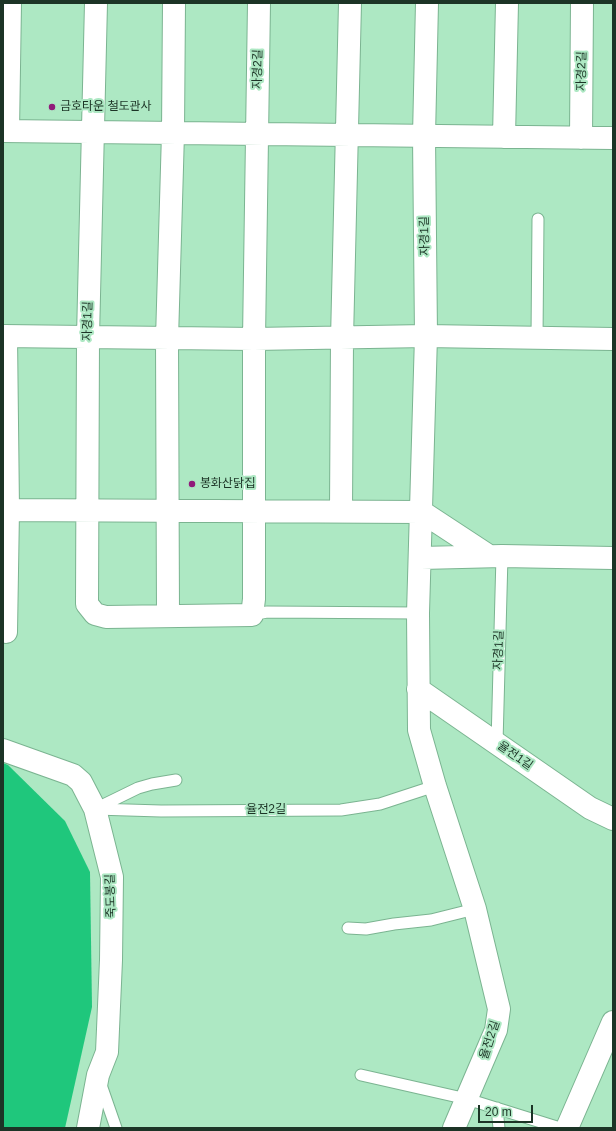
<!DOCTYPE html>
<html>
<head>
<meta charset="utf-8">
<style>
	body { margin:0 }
	#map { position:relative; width:616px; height:1131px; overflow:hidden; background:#ade8c3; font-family:Helvetica,sans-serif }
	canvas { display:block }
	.frame { position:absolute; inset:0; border:4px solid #1c3426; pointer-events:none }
	.scale { position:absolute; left:478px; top:1105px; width:55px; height:18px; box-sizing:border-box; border:2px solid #1c3426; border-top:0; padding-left:5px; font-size:12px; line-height:14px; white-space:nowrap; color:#1c3426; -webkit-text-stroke:3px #ade8c3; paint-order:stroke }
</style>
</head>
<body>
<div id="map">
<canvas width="616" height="1131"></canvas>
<div class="frame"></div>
<div class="scale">20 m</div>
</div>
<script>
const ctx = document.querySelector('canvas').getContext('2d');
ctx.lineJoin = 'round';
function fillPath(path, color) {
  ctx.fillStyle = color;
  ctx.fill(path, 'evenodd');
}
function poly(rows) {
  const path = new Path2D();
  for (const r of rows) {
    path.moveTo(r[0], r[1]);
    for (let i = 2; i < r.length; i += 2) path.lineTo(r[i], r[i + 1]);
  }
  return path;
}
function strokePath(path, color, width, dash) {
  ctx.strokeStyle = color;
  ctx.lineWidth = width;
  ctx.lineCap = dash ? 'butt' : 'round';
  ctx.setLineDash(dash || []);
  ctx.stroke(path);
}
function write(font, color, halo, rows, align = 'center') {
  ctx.font = font + ' Helvetica,"Noto Sans KR",sans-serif';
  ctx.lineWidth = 4;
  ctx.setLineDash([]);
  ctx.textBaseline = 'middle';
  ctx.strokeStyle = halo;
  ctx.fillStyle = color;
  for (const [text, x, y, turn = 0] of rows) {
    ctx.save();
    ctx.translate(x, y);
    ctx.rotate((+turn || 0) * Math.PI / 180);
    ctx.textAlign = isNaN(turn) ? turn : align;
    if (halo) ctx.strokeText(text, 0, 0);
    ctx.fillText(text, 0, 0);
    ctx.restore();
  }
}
fillPath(poly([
	[3,763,8,765,65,821,90,872,92,1007,65,1128,3,1128]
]), '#1fc77c');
const lane = poly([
	[537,338,538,219],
	[252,615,267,612,418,613],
	[497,743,502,556],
	[95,809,161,811,341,810,380,804,435,786],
	[95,809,138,788,152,784,176,780],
	[348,928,366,929,394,924,431,920,475,909],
	[361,1075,467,1099,560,1128],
	[100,1082,116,1128],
	[497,1108,499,1128]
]);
const street = poly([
	[96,3,88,337,87,604,95,614,106,617,252,615,254,599,254,339,259,3],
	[427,3,424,136,426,336,418,613,419,730,435,786,475,909,499,1009,496,1030,454,1128],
	[3,131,613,138],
	[8,131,10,3],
	[504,137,507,3],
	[581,138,582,3],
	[3,336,254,339,426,336,613,339],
	[3,510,422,512,489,556],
	[341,511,342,339,350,3],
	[421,558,502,556,613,558],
	[168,615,167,339,173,133,174,3],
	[6,632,8,510,6,336],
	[418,689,590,808,613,819],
	[3,750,73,775,81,782,95,809,112,877,111,960,107,1052,98,1075,88,1128],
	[567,1128,613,1022]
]);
strokePath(lane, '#7bb491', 13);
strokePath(street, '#7bb491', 24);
strokePath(lane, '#fff', 11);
strokePath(street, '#fff', 22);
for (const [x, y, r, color] of [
	[52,107,4,"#901b7a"],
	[192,484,4,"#901b7a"]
]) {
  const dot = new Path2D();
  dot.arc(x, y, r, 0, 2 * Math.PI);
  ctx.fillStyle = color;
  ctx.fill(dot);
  strokePath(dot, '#ade8c3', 1.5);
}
write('12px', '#1c3426', '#ade8c3', [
	["자경2길",258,69,-89],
	["자경2길",582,71,-89],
	["자경1길",425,236,-91],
	["자경1길",88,321,-89],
	["자경1길",499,650,-88],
	["율전1길",515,756,35],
	["율전2길",266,810],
	["죽도봉길",111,896,-92],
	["율전2길",490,1040,-72]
]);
write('12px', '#1c3426', '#ade8c3', [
	["금호타운 철도관사",60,107],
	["봉화산닭집",200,484]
], 'left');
</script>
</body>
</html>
